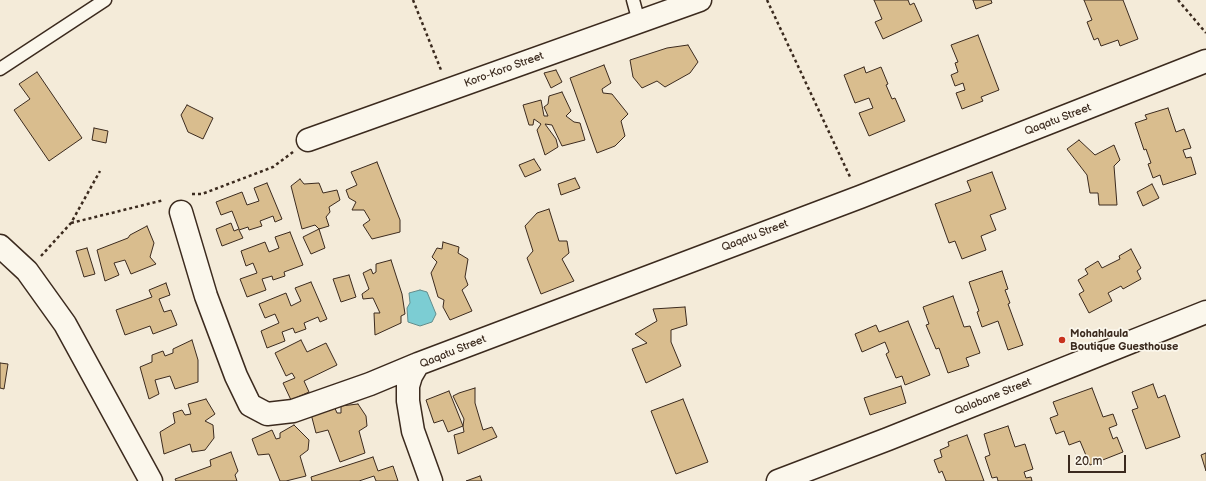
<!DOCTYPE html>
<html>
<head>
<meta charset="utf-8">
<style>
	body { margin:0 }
	#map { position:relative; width:1206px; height:481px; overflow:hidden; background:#f4ebd9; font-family:"Balsamiq Sans",sans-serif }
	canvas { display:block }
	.scale { position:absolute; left:1068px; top:455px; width:58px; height:18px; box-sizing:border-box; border:2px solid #3b2a1e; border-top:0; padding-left:5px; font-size:12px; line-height:14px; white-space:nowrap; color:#3b2a1e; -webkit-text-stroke:3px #fbf7ec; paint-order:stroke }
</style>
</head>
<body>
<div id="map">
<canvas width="1206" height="481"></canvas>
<div class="scale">20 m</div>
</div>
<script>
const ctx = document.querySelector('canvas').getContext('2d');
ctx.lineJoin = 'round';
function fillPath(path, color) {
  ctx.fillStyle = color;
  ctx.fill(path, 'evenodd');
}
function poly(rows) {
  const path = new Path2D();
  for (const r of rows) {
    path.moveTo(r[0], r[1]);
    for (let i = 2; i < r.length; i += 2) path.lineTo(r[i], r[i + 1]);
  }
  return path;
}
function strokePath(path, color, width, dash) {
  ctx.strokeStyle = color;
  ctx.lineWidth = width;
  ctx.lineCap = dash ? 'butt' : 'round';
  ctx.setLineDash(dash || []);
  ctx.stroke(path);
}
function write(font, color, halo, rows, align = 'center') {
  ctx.font = font + ' "Balsamiq Sans",sans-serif';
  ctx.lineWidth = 3.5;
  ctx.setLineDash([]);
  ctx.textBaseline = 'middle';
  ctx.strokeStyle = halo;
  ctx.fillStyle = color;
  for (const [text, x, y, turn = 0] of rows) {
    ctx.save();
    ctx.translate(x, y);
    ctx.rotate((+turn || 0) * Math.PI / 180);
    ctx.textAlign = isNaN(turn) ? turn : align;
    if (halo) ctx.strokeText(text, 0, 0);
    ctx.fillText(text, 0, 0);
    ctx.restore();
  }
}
const water = poly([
	[420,290,427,292,436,314,432,322,420,326,408,322,407,308,410,303,409,293,420,290]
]);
fillPath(water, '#7ccdd3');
strokePath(water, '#628c8b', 1);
const building = poly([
	[874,0,908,0,910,5,914,3,922,21,883,39,875,22,882,19,874,0],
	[973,0,991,0,992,3,976,9,973,0],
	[1084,0,1123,0,1138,39,1120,46,1118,40,1101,46,1098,38,1094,40,1087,22,1092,20,1084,0],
	[978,35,999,90,981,97,983,101,962,109,956,93,965,90,963,83,955,86,951,75,958,72,955,63,958,62,951,45,978,35],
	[688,45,698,62,690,73,665,87,657,81,642,88,633,77,630,60,667,48,688,45],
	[604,65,611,83,602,89,603,93,612,94,628,114,621,121,625,136,615,146,597,153,570,78,604,65],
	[864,67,866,73,881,67,888,84,886,85,892,99,895,98,905,121,869,136,859,113,873,108,869,98,855,103,844,75,864,67],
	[556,70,562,82,551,88,544,73,556,70],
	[37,72,82,138,49,161,14,110,30,99,19,84,37,72],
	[562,92,571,111,566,116,574,122,580,123,585,140,562,146,552,125,545,124,556,139,558,147,545,155,537,130,541,124,534,119,533,125,529,125,523,105,541,100,544,116,548,116,544,107,548,104,549,96,562,92],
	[187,105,213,118,203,139,188,132,181,115,187,105],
	[1168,108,1176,132,1184,129,1191,148,1183,150,1186,158,1191,157,1196,174,1163,185,1160,175,1153,178,1148,164,1151,163,1146,149,1144,150,1135,123,1147,119,1145,115,1168,108],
	[94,128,108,131,106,143,92,140,94,128],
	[1079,140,1095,155,1114,145,1120,160,1114,166,1117,205,1099,205,1098,193,1090,193,1087,175,1067,149,1079,140],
	[534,159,541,170,525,177,519,165,534,159],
	[377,162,400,220,400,232,372,239,363,225,370,220,364,210,352,210,356,202,349,198,346,190,357,185,351,172,377,162],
	[992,172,1006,209,990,215,996,230,981,236,986,250,962,259,955,241,949,243,935,204,971,191,967,181,992,172],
	[575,178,580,188,561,195,558,184,575,178],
	[300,179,304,184,319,183,323,193,337,190,340,200,329,207,330,212,326,217,329,226,319,229,315,225,302,229,291,186,300,179],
	[267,183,282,219,275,222,273,216,260,221,262,226,249,230,248,227,239,230,243,238,222,246,216,229,231,223,234,231,239,229,232,211,221,215,216,202,242,192,247,205,259,201,254,188,267,183],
	[1152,184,1159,198,1143,206,1137,192,1152,184],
	[549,209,559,241,567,241,569,253,562,259,574,281,541,294,527,258,533,251,525,226,537,213,549,209],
	[147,226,154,243,150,257,156,264,131,274,125,260,114,263,119,275,105,281,97,250,128,238,130,235,147,226],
	[319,229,325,248,311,254,303,237,319,229],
	[290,232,303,265,284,272,285,276,273,280,272,276,262,279,266,290,247,297,240,279,257,273,253,263,246,266,241,251,265,242,269,252,279,248,275,237,290,232],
	[443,242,459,247,458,253,468,259,465,277,468,285,462,290,472,311,450,320,443,307,444,300,438,297,431,273,437,262,432,257,437,248,442,249,443,242],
	[87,248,95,274,84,277,76,251,87,248],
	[1131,249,1141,268,1137,271,1141,279,1123,289,1121,286,1108,293,1112,301,1089,313,1079,294,1084,291,1078,280,1088,274,1085,269,1098,261,1102,268,1120,259,1119,256,1131,249],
	[391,260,402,294,405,314,401,316,401,323,375,335,374,313,380,313,373,298,363,299,362,294,369,289,363,273,371,269,373,274,376,272,376,264,391,260],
	[1002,271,1008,289,1005,290,1010,303,1008,304,1023,345,1008,350,998,321,982,327,977,312,979,311,969,282,1002,271],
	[349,275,356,297,341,302,333,279,349,275],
	[311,282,327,319,320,322,318,317,304,323,306,329,295,333,293,328,282,332,285,341,267,348,261,331,279,323,275,314,265,318,259,304,286,293,291,306,301,301,295,288,311,282],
	[166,283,170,295,159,299,164,312,171,310,177,325,153,334,150,326,125,335,116,310,152,297,149,290,166,283],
	[953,296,964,327,970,326,980,353,966,358,969,366,948,373,939,348,936,349,926,325,929,324,923,307,953,296],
	[685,307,687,325,671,330,671,342,681,366,646,383,632,349,647,343,635,334,657,321,653,309,685,307],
	[908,321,930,375,905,385,902,376,896,378,886,354,889,352,885,342,862,352,855,334,876,325,879,332,908,321],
	[192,340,198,360,198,382,175,389,170,376,155,380,159,394,149,399,140,367,152,362,152,355,163,351,165,356,173,353,173,349,192,340],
	[301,340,307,352,326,343,337,365,304,381,309,392,291,400,283,383,295,378,292,373,286,376,275,353,301,340],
	[0,363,8,364,4,389,0,388,0,363],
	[1153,384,1158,398,1165,395,1180,437,1146,449,1132,410,1138,408,1132,392,1153,384],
	[901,386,906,403,870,415,864,398,901,386],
	[475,388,475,403,483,430,492,427,497,437,458,454,454,435,464,432,463,426,464,419,453,396,459,393,475,388],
	[1092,388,1103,417,1113,414,1117,425,1109,428,1113,439,1117,437,1123,452,1090,465,1080,441,1069,445,1064,431,1056,434,1050,418,1058,415,1053,402,1092,388],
	[449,391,463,426,448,432,443,420,434,423,426,400,449,391],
	[206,399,215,414,205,421,213,425,214,438,205,450,192,452,190,444,164,454,160,432,175,423,173,413,182,410,185,415,191,414,188,404,206,399],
	[683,399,708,462,676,474,651,411,683,399],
	[358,404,366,416,367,426,359,431,365,453,340,462,328,430,316,433,311,414,334,406,337,413,341,413,341,406,358,404],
	[294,425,309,440,308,450,300,456,306,476,286,481,280,481,269,454,258,455,252,439,272,430,276,439,280,438,280,433,294,425],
	[1008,426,1015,447,1025,444,1033,469,1024,472,1026,478,1031,477,1032,481,998,481,997,477,992,478,985,457,990,455,984,434,1008,426],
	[967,435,984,481,946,481,942,471,939,473,934,460,942,457,940,450,949,446,948,442,967,435],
	[231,452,238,471,235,475,237,481,176,481,175,479,211,466,210,460,231,452],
	[1206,453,1206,471,1201,455,1206,453],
	[373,457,378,471,393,466,398,481,376,481,374,476,359,481,312,481,311,477,373,457],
	[480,476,482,481,466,481,480,476]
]);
fillPath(building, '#d9bd8e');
strokePath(building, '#3b2a1e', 1);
const service = poly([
	[633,0,639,22],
	[0,69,105,0]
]);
const minor = poly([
	[308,140,700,0],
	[181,212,206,296,236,376,250,405,267,414,293,411,370,384,418,364,860,197,1206,61],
	[0,246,27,271,65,324,151,481],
	[418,364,411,376,408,386,408,401,413,431,431,481],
	[778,481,888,439,1206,312]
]);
strokePath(service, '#3b2a1e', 15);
strokePath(minor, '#3b2a1e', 25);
strokePath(poly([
	[413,0,441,70],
	[767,0,851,179],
	[1178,0,1206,33],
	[192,194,202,194,273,167,293,152],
	[71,223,164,200],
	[41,256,71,223,100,171]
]), '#3b2a1e', 2.5, [3, 3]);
strokePath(service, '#fbf7ec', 12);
strokePath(minor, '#fbf7ec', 22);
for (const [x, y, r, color] of [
	[1062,340,4,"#c8321e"]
]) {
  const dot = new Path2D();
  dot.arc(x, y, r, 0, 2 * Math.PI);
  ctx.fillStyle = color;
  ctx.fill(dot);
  strokePath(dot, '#fbf7ec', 1.5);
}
write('11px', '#3b2a1e', '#fbf7ec', [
	["Koro-Koro Street",504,70,-20],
	["Qaqatu Street",1058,120,-21],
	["Qaqatu Street",755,236,-21],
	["Qaqatu Street",453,352,-22],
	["Qalabane Street",993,397,-22]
]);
write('bold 11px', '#3b2a1e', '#fbf7ec', [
	["Mohahlaula",1070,334],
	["Boutique Guesthouse",1070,347]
], 'left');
</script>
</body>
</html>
